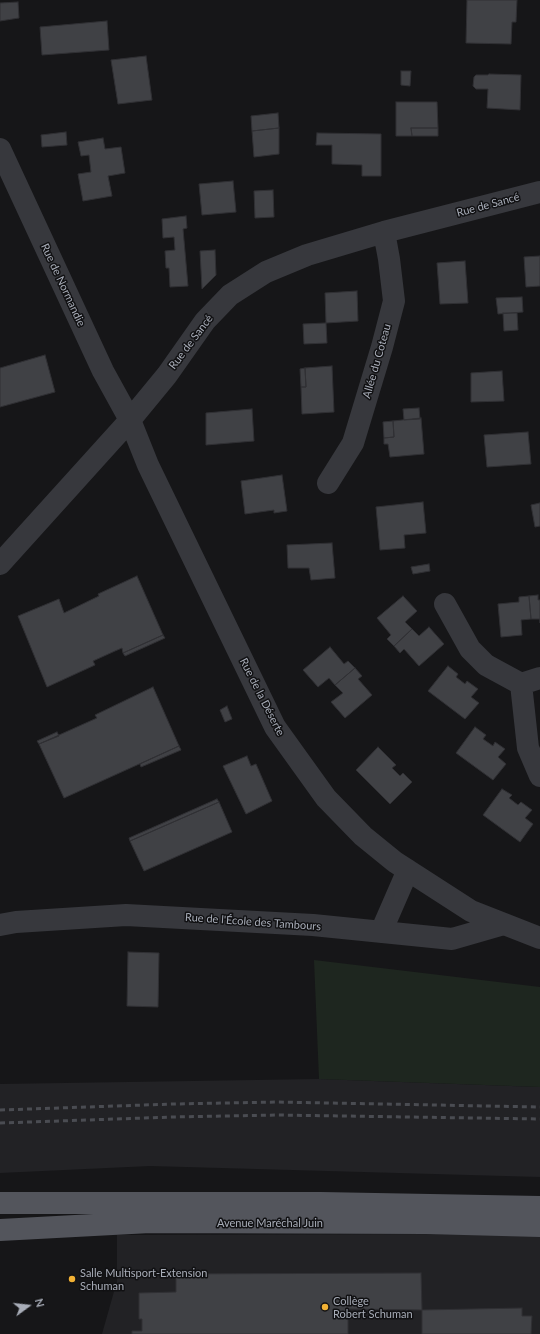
<!DOCTYPE html>
<html>
<head>
<meta charset="utf-8">
<style>
	body { margin:0 }
	#map { position:relative; width:540px; height:1334px; overflow:hidden; background:#161618; font-family:Lato,sans-serif }
	canvas { display:block }
	.north { position:absolute; left:8px; top:1286px; width:40px; height:40px; -webkit-text-stroke:3px #111113; paint-order:stroke; rotate:75deg; font-size:11px; font-weight:700; line-height:16px; text-align:center; color:#a8adb8 }
	.north::after { content:''; display:block; margin:auto; width:14px; height:18px; background:#a8adb8; clip-path:polygon(50% 0,100% 100%,50% 72%,0 100%) }
</style>
</head>
<body>
<div id="map">
<canvas width="540" height="1334"></canvas>
<div class="north">N</div>
</div>
<script>
const ctx = document.querySelector('canvas').getContext('2d');
ctx.lineJoin = 'round';
function fillPath(path, color) {
  ctx.fillStyle = color;
  ctx.fill(path, 'evenodd');
}
function poly(rows) {
  const path = new Path2D();
  for (const r of rows) {
    path.moveTo(r[0], r[1]);
    for (let i = 2; i < r.length; i += 2) path.lineTo(r[i], r[i + 1]);
  }
  return path;
}
function strokePath(path, color, width, dash) {
  ctx.strokeStyle = color;
  ctx.lineWidth = width;
  ctx.lineCap = dash ? 'butt' : 'round';
  ctx.setLineDash(dash || []);
  ctx.stroke(path);
}
function write(font, color, halo, rows, align = 'center') {
  ctx.font = font + ' Lato,sans-serif';
  ctx.lineWidth = 3;
  ctx.setLineDash([]);
  ctx.textBaseline = 'middle';
  ctx.strokeStyle = halo;
  ctx.fillStyle = color;
  for (const [text, x, y, turn = 0] of rows) {
    ctx.save();
    ctx.translate(x, y);
    ctx.rotate((+turn || 0) * Math.PI / 180);
    ctx.textAlign = isNaN(turn) ? turn : align;
    if (halo) ctx.strokeText(text, 0, 0);
    ctx.fillText(text, 0, 0);
    ctx.restore();
  }
}
fillPath(poly([
	[319,1079,540,1087,540,1177,150,1166,0,1173,0,1084],
	[463,1234,540,1236,540,1334,102,1334,117,1281,117,1235]
]), '#222225');
fillPath(poly([
	[314,960,540,987,540,1087,319,1079]
]), '#1e261f');
const building = poly([
	[467,0,517,0,516,22,512,22,511,44,466,43,467,0],
	[18,2,19,18,0,21,0,3,18,2],
	[107,21,109,50,42,55,40,27,107,21],
	[146,56,152,100,118,104,111,60,146,56],
	[401,71,411,71,410,86,401,85,401,71],
	[489,74,521,75,520,110,487,108,488,89,476,89,473,86,474,77,476,75,488,75,489,74],
	[396,102,437,102,438,128,411,128,412,136,396,136,396,102],
	[278,113,279,128,252,131,251,116,278,113],
	[279,128,279,154,254,157,252,131,279,128],
	[411,128,438,128,438,136,412,136,411,128],
	[66,132,67,145,42,147,41,135,66,132],
	[317,133,381,134,381,176,362,176,362,165,332,164,332,145,316,145,317,133],
	[103,138,105,149,121,147,125,173,108,176,112,196,83,201,78,174,91,172,89,155,81,156,78,142,103,138],
	[233,181,236,212,202,215,199,184,233,181],
	[273,190,274,217,255,218,254,191,273,190],
	[186,216,187,228,183,229,188,286,170,287,169,268,166,268,165,251,175,250,174,237,163,238,162,219,186,216],
	[215,250,216,275,202,289,200,251,215,250],
	[540,256,540,286,526,287,524,257,540,256],
	[465,261,468,303,440,304,437,263,465,261],
	[357,291,358,321,326,323,325,293,357,291],
	[522,297,523,312,498,314,496,298,522,297],
	[503,313,517,313,518,330,504,331,503,313],
	[326,323,327,343,304,344,303,324,326,323],
	[45,355,55,392,0,407,0,368,45,355],
	[332,366,334,412,302,414,301,387,306,387,305,368,332,366],
	[305,368,306,387,301,387,300,369,305,368],
	[502,371,504,401,471,402,471,373,502,371],
	[419,408,420,419,404,420,403,409,419,408],
	[252,409,254,441,206,445,206,413,252,409],
	[421,418,424,454,390,457,388,444,384,444,384,438,394,437,393,421,421,418],
	[393,421,394,437,384,438,383,422,393,421],
	[528,432,531,464,487,467,484,435,528,432],
	[282,475,287,511,274,513,274,510,245,514,241,481,282,475],
	[423,502,426,533,404,535,405,548,380,550,376,507,423,502],
	[540,503,540,526,535,527,531,505,540,503],
	[332,543,335,578,311,580,309,568,288,568,287,545,332,543],
	[429,564,430,571,413,574,411,567,429,564],
	[137,576,163,635,123,653,122,648,115,651,93,661,95,665,47,687,18,616,59,599,64,613,99,596,98,594,137,576],
	[538,595,538,600,540,600,540,623,540,619,531,619,529,596,538,595],
	[403,596,417,611,405,622,412,629,394,646,387,639,391,635,377,618,403,596],
	[529,596,531,619,521,620,522,635,501,637,498,604,519,602,519,597,529,596],
	[429,627,444,644,419,666,404,649,400,653,394,646,412,629,419,636,429,627],
	[163,635,165,638,125,656,123,653,163,635],
	[330,647,344,664,348,661,355,668,335,685,329,678,318,687,303,670,330,647],
	[448,666,458,674,456,677,465,684,467,681,478,689,471,697,479,703,465,719,428,691,448,666],
	[355,668,362,676,358,679,372,695,345,718,331,702,343,693,335,685,355,668],
	[153,687,179,746,64,798,39,744,97,718,95,715,153,687],
	[227,706,232,719,225,722,220,710,227,706],
	[475,727,486,735,483,739,493,746,495,742,505,749,498,757,506,764,493,780,456,753,475,727],
	[57,732,59,736,39,744,37,741,57,732],
	[179,746,181,750,141,767,140,764,179,746],
	[378,747,396,765,392,768,400,776,403,773,412,782,390,804,356,770,378,747],
	[247,756,251,766,256,764,272,801,246,814,223,766,247,756],
	[502,789,512,795,509,798,518,805,521,802,532,810,525,818,533,824,520,842,483,815,502,789],
	[217,799,219,802,130,841,129,838,217,799],
	[219,802,232,832,144,871,130,841,219,802],
	[128,952,159,953,158,1007,127,1006,128,952],
	[421,1273,422,1310,348,1309,348,1334,132,1334,132,1331,142,1331,142,1319,139,1319,139,1293,176,1292,176,1274,421,1273],
	[522,1308,522,1316,532,1316,531,1334,422,1334,422,1310,522,1308]
]);
fillPath(building, '#404145');
strokePath(building, '#303034', 1);
strokePath(poly([
	[0,149,103,371,130,420,148,465,275,727,326,798,363,836,395,862,471,911,540,938],
	[328,483,353,443,382,347,394,301,389,259,384,232],
	[0,564,130,420,167,375,205,321,230,295,266,272,307,255,384,232,540,192],
	[445,604,470,649,486,665,521,684],
	[540,678,521,684,528,748,540,776],
	[0,925,16,922,126,915,313,925,452,939,504,924],
	[381,932,408,870]
]), '#37383d', 22);
strokePath(poly([
	[0,1203,321,1203,540,1207],
	[0,1230,150,1222,426,1223,540,1226]
]), '#53555c', 22);
strokePath(poly([
	[0,1110,174,1104,277,1102,540,1107],
	[0,1123,173,1117,277,1115,540,1119]
]), '#4a4c52', 3, [5, 4]);
for (const [x, y, r, color] of [
	[72,1279,4,"#f2b134"],
	[325,1307,4,"#f2b134"]
]) {
  const dot = new Path2D();
  dot.arc(x, y, r, 0, 2 * Math.PI);
  ctx.fillStyle = color;
  ctx.fill(dot);
  strokePath(dot, '#111113', 1.5);
}
write('11px', '#a8adb8', '#111113', [
	["Rue de Sancé",488,205,-15],
	["Rue de Normandie",63,285,65],
	["Rue de Sancé",191,342,-53],
	["Allée du Coteau",377,361,-74],
	["Rue de la Déserte",262,697,63],
	["Rue de l'École des Tambours",253,922,4],
	["Avenue Maréchal Juin",270,1223]
]);
write('11px', '#a8adb8', '#111113', [
	["Salle Multisport-Extension",80,1273],
	["Schuman",80,1286],
	["Collège",333,1301],
	["Robert Schuman",333,1314]
], 'left');
</script>
</body>
</html>
